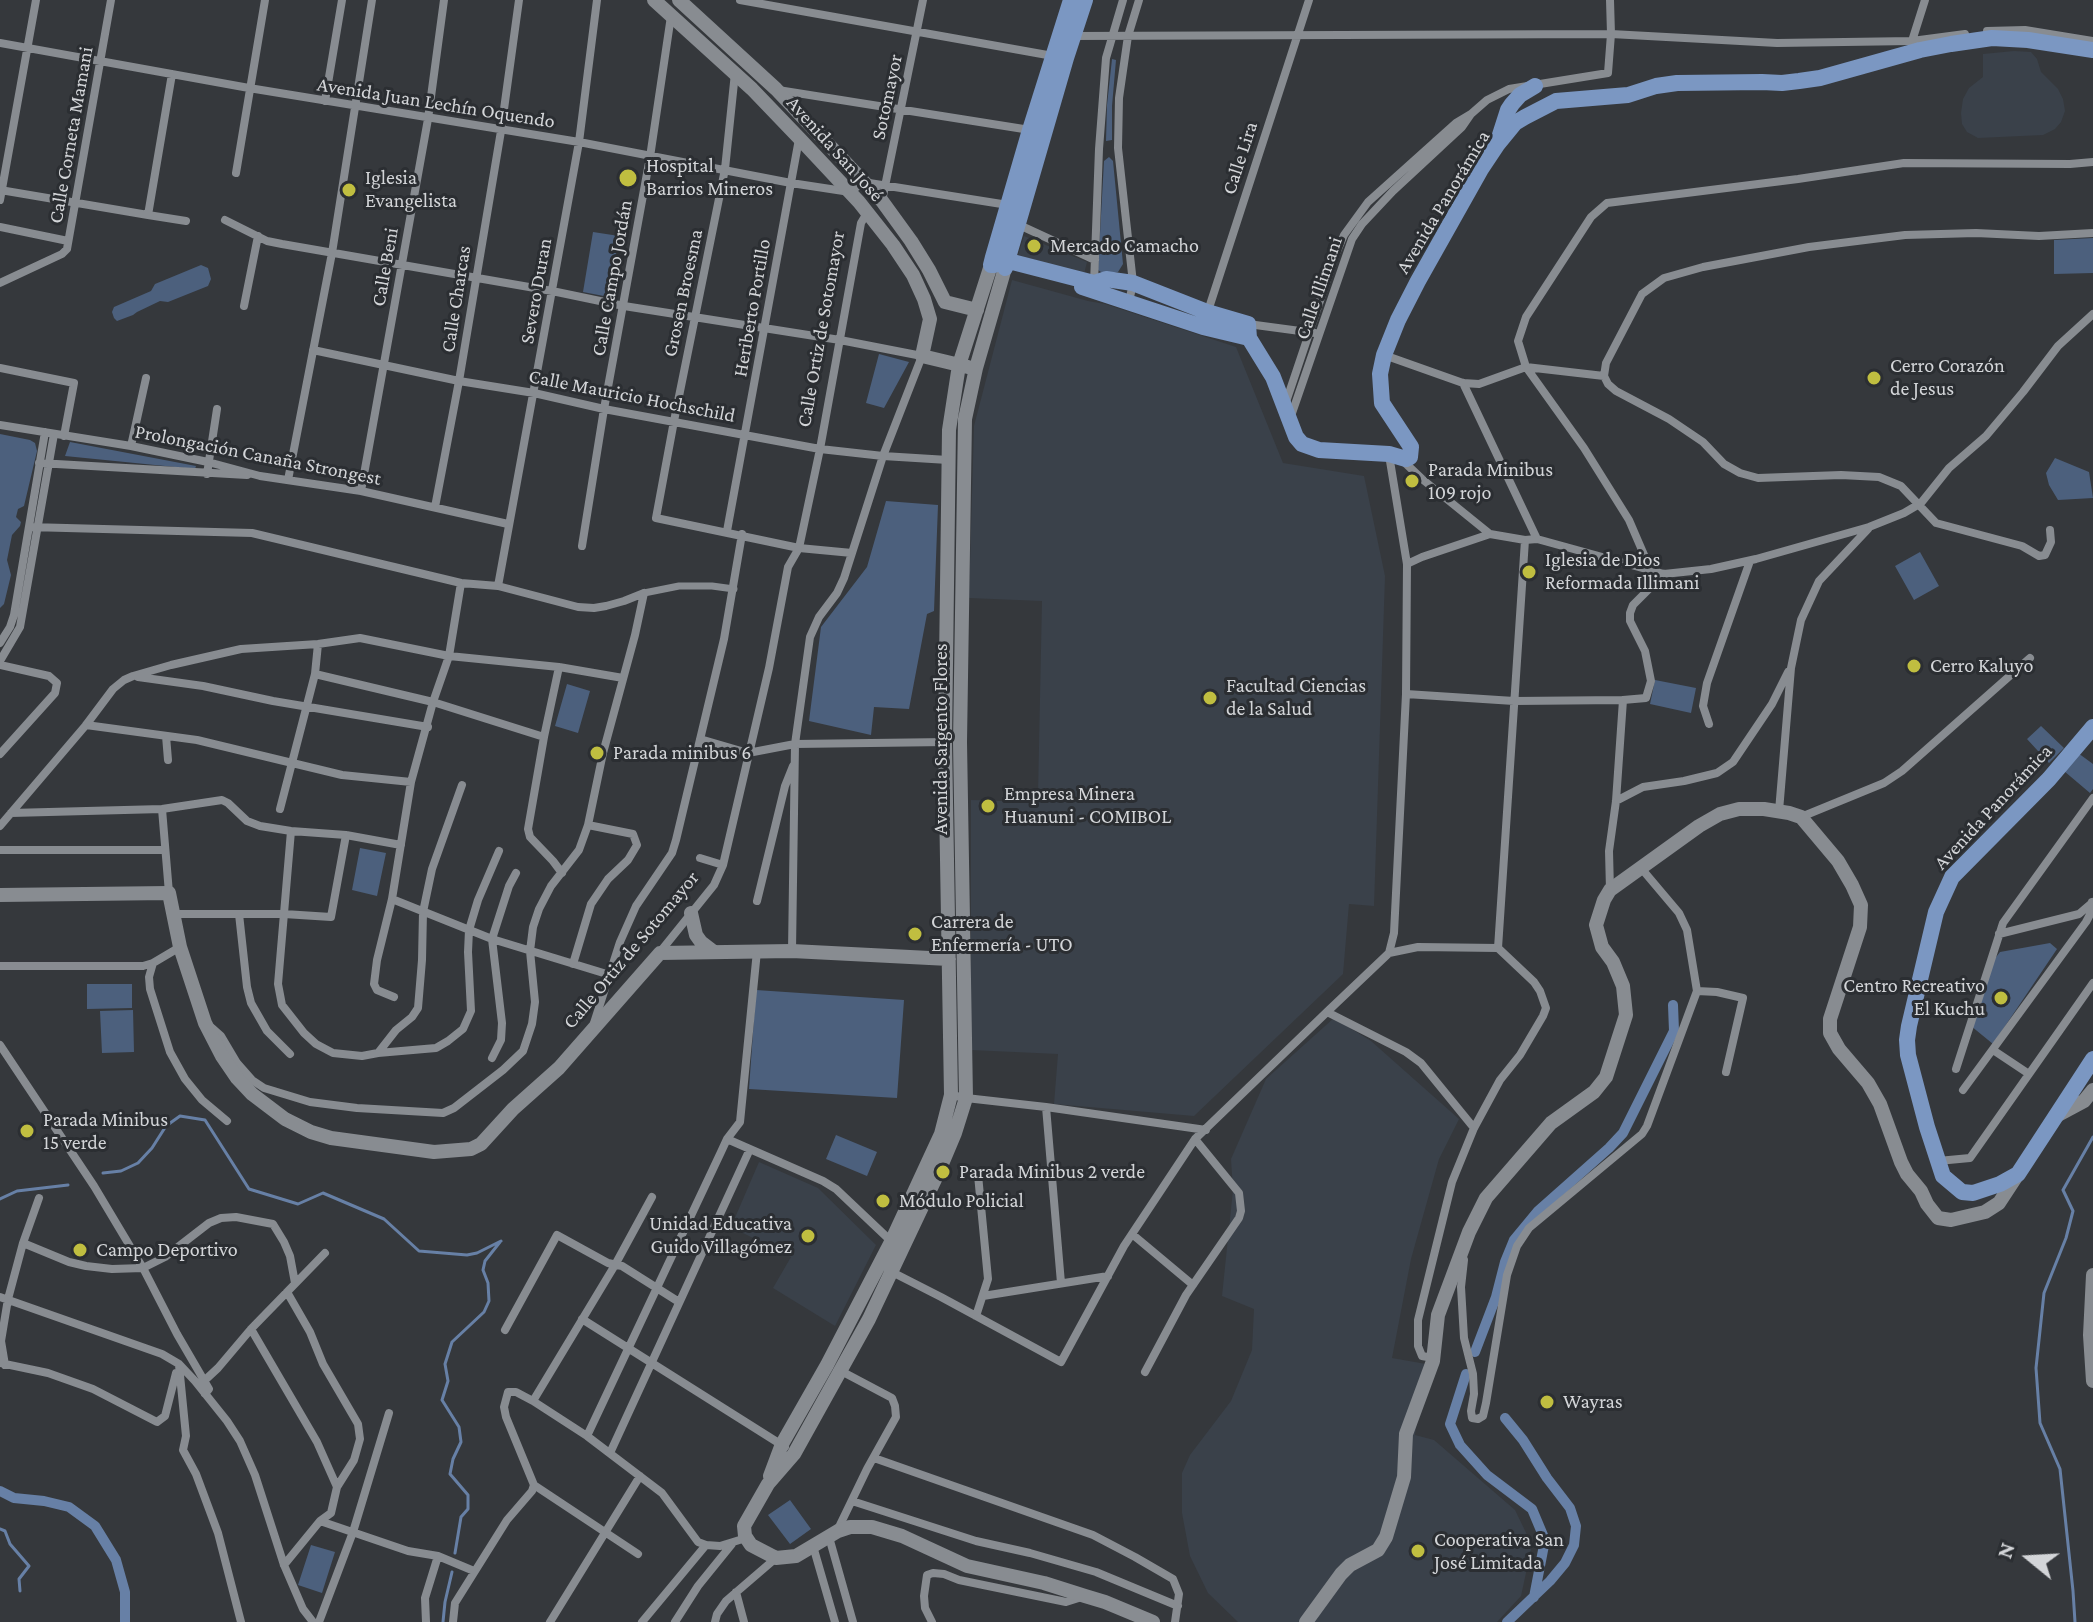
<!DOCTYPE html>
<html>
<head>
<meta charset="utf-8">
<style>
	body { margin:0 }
	#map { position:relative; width:2093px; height:1622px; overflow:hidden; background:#35383c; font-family:"Crimson Pro",serif }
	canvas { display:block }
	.north { position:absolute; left:1989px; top:1518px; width:80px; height:80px; -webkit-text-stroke:6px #2b2e32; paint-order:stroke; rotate:288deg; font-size:22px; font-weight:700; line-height:32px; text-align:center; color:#d3d5d8 }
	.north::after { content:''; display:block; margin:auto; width:28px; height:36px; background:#d3d5d8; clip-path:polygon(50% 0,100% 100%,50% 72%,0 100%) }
</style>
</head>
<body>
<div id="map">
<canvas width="2093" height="1622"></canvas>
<div class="north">N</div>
</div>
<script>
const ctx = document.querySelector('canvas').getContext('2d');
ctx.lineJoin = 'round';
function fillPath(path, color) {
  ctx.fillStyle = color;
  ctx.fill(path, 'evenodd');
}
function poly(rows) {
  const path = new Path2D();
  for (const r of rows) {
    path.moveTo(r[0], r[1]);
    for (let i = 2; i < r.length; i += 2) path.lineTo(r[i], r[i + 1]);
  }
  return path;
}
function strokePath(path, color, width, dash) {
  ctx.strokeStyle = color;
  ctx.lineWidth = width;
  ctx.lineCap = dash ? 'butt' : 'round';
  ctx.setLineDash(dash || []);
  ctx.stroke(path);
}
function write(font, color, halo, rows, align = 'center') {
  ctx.font = font + ' "Crimson Pro",serif';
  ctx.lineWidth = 6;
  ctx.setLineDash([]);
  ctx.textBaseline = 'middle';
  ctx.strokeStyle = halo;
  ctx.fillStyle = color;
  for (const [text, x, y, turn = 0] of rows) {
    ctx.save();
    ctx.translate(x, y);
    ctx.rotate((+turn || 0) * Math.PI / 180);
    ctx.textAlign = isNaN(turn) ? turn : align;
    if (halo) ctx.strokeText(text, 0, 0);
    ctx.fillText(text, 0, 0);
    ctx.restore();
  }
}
fillPath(poly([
	[2014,51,2031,52,2037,59,2041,72,2058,89,2063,99,2065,111,2061,122,2055,129,2043,135,1978,138,1967,132,1962,124,1961,113,1963,99,1969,88,1983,77,1983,54],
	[1024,236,1087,262,1084,274,1018,255],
	[1012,280,1088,301,1105,304,1236,347,1283,463,1364,476,1385,576,1374,906,1349,904,1343,974,1194,1116,1054,1104,1058,1054,971,1050,971,800,1031,802,1038,795,1042,601,969,598,974,426],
	[1334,1018,1371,1041,1459,1119,1439,1159,1411,1259,1392,1358,1426,1364,1415,1435,1434,1440,1515,1510,1532,1545,1521,1596,1497,1622,1238,1622,1208,1593,1190,1556,1182,1513,1182,1473,1190,1455,1231,1401,1252,1350,1254,1309,1222,1296,1233,1190,1231,1159,1266,1079],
	[759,1162,818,1188,876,1245,835,1326,773,1288,791,1257,731,1227]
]), '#3a414a');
fillPath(poly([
	[1112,59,1116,60,1112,106,1112,140,1106,141,1107,105],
	[1109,157,1113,161,1123,264,1118,272,1101,272,1098,270,1104,161],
	[593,232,619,236,609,297,583,292],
	[2093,238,2093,273,2054,274,2054,240],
	[201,265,208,268,211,279,208,286,168,302,160,301,137,312,133,315,117,321,114,318,112,312,114,307,151,291,155,284],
	[879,354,909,362,884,408,866,403],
	[0,434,30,440,35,443,37,451,24,506,18,509,16,517,21,522,20,526,12,535,7,560,11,575,4,604,0,608],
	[70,442,196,466,195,469,65,456],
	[2055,458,2089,472,2093,498,2058,500,2049,485,2046,473],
	[886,501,938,505,934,611,927,614,909,709,874,707,871,735,809,721,821,627,867,567],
	[1920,552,1939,586,1914,600,1895,566],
	[1655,680,1696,688,1691,713,1650,704],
	[567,684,590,691,578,733,555,726],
	[2041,726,2064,748,2049,763,2027,739],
	[2078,753,2093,764,2093,789,2090,793,2064,771],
	[360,848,386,853,377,896,352,890],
	[2050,943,2057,949,1993,1044,1971,1026,1986,970,2000,952],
	[87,984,132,984,132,1008,87,1009],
	[756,990,904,1000,897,1098,749,1089],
	[133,1010,134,1052,102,1053,100,1011],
	[836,1135,877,1152,867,1176,826,1159],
	[790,1500,811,1529,790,1544,768,1515],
	[311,1545,335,1552,322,1593,298,1585]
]), '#4c607d');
strokePath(poly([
	[103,1173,121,1171,138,1163,152,1148,166,1126,180,1116,205,1120,249,1189,298,1204,323,1193,384,1219,419,1251,467,1255,477,1253,501,1241],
	[0,1199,17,1191,68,1185],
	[0,1529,5,1531,10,1544,29,1566,19,1579,20,1591],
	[455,1553,461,1517,468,1509,468,1495,450,1474,453,1459,461,1442,459,1427,442,1400,448,1381,445,1364,452,1342,484,1312,489,1301,488,1283,483,1270,485,1261,500,1242],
	[443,1622,445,1602,452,1572],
	[2075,1622,2073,1591,2060,1469,2040,1423,2036,1368,2044,1293,2066,1238,2073,1211,2063,1190,2093,1137]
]), '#6780a6', 3);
strokePath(poly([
	[1475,1352,1496,1297,1505,1262,1514,1240,1538,1211,1609,1148,1623,1133,1674,1031,1673,1005],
	[1466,1374,1450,1424,1460,1445,1487,1475,1532,1509,1545,1540,1534,1597],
	[1505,1418,1523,1440,1547,1478,1570,1508,1576,1526,1574,1545,1565,1563,1550,1581,1507,1622],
	[0,1491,14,1498,44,1501,69,1507,95,1526,116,1560,125,1592,125,1622]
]), '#6780a6', 10);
strokePath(poly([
	[644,593,679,586,712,586,734,589]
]), '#888c91', 7);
strokePath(poly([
	[740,0,1053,56],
	[1987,31,2025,30,2093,41],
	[1072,36,1611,34,1777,43,1912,41,1965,34],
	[1912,41,1925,0],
	[0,43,249,88,579,142,791,183,850,192,863,182,1008,205],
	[735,73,725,169,674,421,656,518,799,548,852,553],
	[778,90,1030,130],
	[325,101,342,0],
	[1471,114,1487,100,1509,89,1608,73,1611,34,1610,0],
	[236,173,265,0],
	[0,190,148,215,172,74],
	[0,200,36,0],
	[882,201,923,0],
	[148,215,186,221],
	[225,220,267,241,282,244,552,291,624,306,840,340,922,356,883,456,844,578,837,593,819,617,810,637,795,744,792,951],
	[1017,224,1095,260],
	[0,227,68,241],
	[0,283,62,254,67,249,111,0],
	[1094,284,1099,149,1106,58,1123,0],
	[1129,302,1133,283,1118,148,1119,98,1128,36,1139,0],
	[244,306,258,236],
	[1207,314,1309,0],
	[1248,324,1315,333],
	[313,350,459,381,534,393,604,409,820,449,883,456,948,460],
	[1384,355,1463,383,1479,384,1526,367,1604,376],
	[0,368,74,383,64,436],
	[1463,383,1537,539],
	[1286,402,1335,256,1344,235,1368,202,1456,123,1471,114,1462,127,1393,191,1362,224,1352,239,1290,419],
	[0,425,131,446,208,462,260,476,361,491,508,524],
	[131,446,146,378],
	[1389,455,1407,564,1406,694,1394,933,1389,953],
	[1401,459,1422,479,1490,534,1525,540,1537,539,1664,574,1711,569,1756,559,1869,527,1904,513,1921,503,1949,468,1986,436,2023,392,2058,346,2093,314],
	[39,463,247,475],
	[207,474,217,409],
	[288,480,332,253,372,0],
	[361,491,428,119,444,0],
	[435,507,459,381,501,131,519,0],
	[29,527,252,533,461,583,498,586,578,607,594,608,606,606,624,601,644,593],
	[2050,530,2051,542,2045,555,2039,556,2022,546,1936,523,1901,486,1879,477,1841,475,1758,478,1740,473,1724,464,1703,442,1669,419,1616,391,1608,384,1604,376,1606,363,1642,294,1664,278,1703,267,1809,247,1905,235,1976,233,2039,236,2093,233],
	[727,531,799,139],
	[582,546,604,409,650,157,671,16],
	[1407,564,1422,557,1490,534],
	[1651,571,1629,520,1584,448,1526,367,1518,341,1526,317,1591,217,1607,203,1798,179,1904,163,2070,164,2093,162],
	[498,586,579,142,597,0],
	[0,643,10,627,14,615,45,432],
	[0,661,20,627,54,434],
	[0,665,49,676,57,683,55,693,0,754],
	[559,667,544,737,528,829,530,837,553,861,562,873],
	[315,674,433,702,544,737],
	[138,677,203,686,273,701,428,727],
	[1406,694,1514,701,1623,700],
	[1709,724,1703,706,1707,683,1750,561],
	[86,725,197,740,342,775,411,782],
	[166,736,168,760],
	[700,739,748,753,795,744,947,742],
	[1616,801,1643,787,1684,781,1717,773,1733,762,1772,704,1788,672],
	[162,809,169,893],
	[280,809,315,674,318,644],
	[1779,811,1791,668,1801,620,1819,581,1868,529],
	[11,813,162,809,222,800,228,803,247,821,260,826,291,831,346,835,401,845],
	[1801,817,1884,783,1902,771,2030,658],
	[0,826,86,725,113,689,124,680,133,676,171,665,241,649,318,644,360,638,449,656,559,667,623,678],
	[291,831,278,984,282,1005,304,1033,316,1044,333,1053,362,1056,378,1053,396,1030,412,1017,418,1008,422,960,423,912,432,869,462,785],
	[0,850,165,850],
	[700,858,723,865],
	[1610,890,1609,851,1616,801,1623,700,1646,698,1651,681,1645,651,1630,621,1630,613,1633,605,1664,574],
	[392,899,492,939,610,975],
	[757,901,785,786,793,766],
	[174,914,284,914,331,917,346,835],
	[239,914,247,987,251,1003,267,1031,290,1054],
	[1999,934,2079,914,2093,902],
	[1498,948,1525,540],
	[660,952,714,885,723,865,769,668,788,567,799,548,820,449,861,223,867,213],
	[153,963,149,977,150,989,170,1052,185,1079,202,1100,227,1121],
	[573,964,591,904,608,879,628,860,637,845,633,834,588,825],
	[0,966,143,966,153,963,180,947],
	[1697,991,1717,992,1743,998,1726,1072],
	[394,997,377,990,374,984,377,960,392,899,411,782,433,702,449,656,461,583],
	[1327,1012,1406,1052,1421,1063,1474,1128],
	[594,1023,620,942,636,906,672,853,676,840,724,639,742,534],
	[212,1028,221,1036,237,1063,252,1080,264,1088,310,1102,357,1108,443,1113,454,1108,503,1070,523,1051,532,1024,535,1002,530,951,533,927,539,909,551,886,579,850,588,825,603,753,635,635,644,593],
	[0,1045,94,1186,143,1268,165,1257,209,1223,221,1218,236,1217,273,1224,284,1242,290,1256,295,1283],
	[1993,1050,2029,1074],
	[378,1053,436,1048,448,1041,463,1029,471,1011,468,952,469,930,478,900,499,851],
	[492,1058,501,1040,502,1023,492,939,509,886,516,873],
	[1956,1069,2003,923,2093,798],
	[1963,1090,2086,922,2093,909,2092,902],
	[951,1095,966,1098,1046,1107,1206,1130],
	[1046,1107,1061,1283],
	[727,1139,823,1181,836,1189,892,1242],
	[1938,1161,1970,1158,2093,983],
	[652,1197,615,1265,533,1401,587,1436,662,1493,698,1542,706,1545,720,1546,746,1538],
	[39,1198,23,1243,69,1262,86,1266,112,1269,143,1268,177,1334,209,1389,205,1394],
	[1132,1234,1193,1285],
	[1464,1260,1461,1287,1464,1338,1473,1374,1474,1394,1471,1411,1472,1418,1478,1419,1483,1416,1486,1403,1507,1275,1517,1246,1529,1228,1642,1134,1647,1126,1697,991,1687,930,1679,913,1641,868],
	[888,1270,941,1297,1061,1362,1124,1246,1195,1139,1329,1010,1389,953,1418,947,1498,948,1534,982,1540,991,1546,1008,1543,1016,1520,1055,1500,1080,1474,1128,1452,1182,1418,1320,1418,1346,1422,1356,1433,1358],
	[287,1292,310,1332,323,1364,358,1424,360,1439,354,1460,337,1487],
	[983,1296,1108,1276],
	[0,1297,162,1354,179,1364,195,1381,227,1421,240,1441,255,1475,284,1565,303,1609,313,1622],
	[976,1316,988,1279,978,1175],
	[582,1319,785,1447],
	[251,1329,317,1442,337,1487,331,1513,320,1521],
	[505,1330,557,1235,608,1263,622,1266,679,1302],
	[0,1363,48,1373,93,1389,157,1422,165,1416,176,1373],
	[5,1365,1,1341,8,1299,23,1243],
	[179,1365,186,1436,183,1450,196,1474,218,1533,241,1622],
	[1145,1372,1186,1295,1239,1218,1241,1211,1239,1193,1195,1139],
	[204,1381,218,1368,251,1329,325,1253],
	[587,1436,721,1152,727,1139,740,1122,757,951],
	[610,1453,750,1149],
	[874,1458,1093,1535,1135,1557,1173,1579,1179,1594,1175,1622],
	[534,1485,638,1554],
	[852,1501,976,1541,1030,1553,1096,1572,1178,1606],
	[838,1529,867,1469,896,1417,895,1406,892,1398,841,1371],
	[829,1537,853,1622],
	[813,1546,835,1622],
	[284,1565,320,1521,408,1551,438,1556,474,1571],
	[736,1592,744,1622],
	[319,1622,353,1532,389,1413],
	[426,1622,425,1598,438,1556],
	[453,1622,455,1603,507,1520,532,1491,534,1485,506,1417,504,1407,508,1392,516,1392,533,1401],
	[550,1622,640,1476],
	[642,1622,706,1545],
	[675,1622,698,1586,732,1544],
	[715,1622,717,1614,726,1601,776,1558],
	[932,1622,925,1608,924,1596,927,1575,933,1573,944,1574,959,1580,1066,1602,1085,1596]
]), '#888c91', 8);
strokePath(poly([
	[654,0,752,89,799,138,859,202,893,245,913,275,924,299,930,319,922,356,968,367],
	[679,0,776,89,882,201,911,241,929,270,945,302,977,310],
	[1005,268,976,368,965,419,960,742,966,1098,955,1133,939,1171,869,1319,794,1454,768,1484,744,1526,745,1536,751,1545,776,1558,796,1556,838,1531,850,1527,872,1527,902,1536,967,1566,1044,1583,1085,1596,1105,1602,1153,1622],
	[0,895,169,893,180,947,205,1023,222,1056,237,1078,252,1094,285,1119,311,1132,331,1138,434,1152,471,1149,481,1144,513,1109,559,1068,660,953,792,951,949,959],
	[691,913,696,935,701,942,714,952],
	[2056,1116,2084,1101,2093,1090],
	[2093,1275,2090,1335,2093,1381],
	[770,1476,782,1444,827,1365,891,1242,941,1134,951,1095,945,742,949,430,959,365,991,265],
	[1306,1622,1341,1574,1350,1565,1378,1550,1386,1537,1404,1477,1406,1434,1433,1361,1438,1315,1469,1232,1486,1198,1551,1123,1594,1092,1606,1077,1626,1015,1623,986,1613,962,1602,947,1596,925,1604,900,1610,890,1699,826,1720,814,1739,809,1764,809,1789,813,1801,817,1838,861,1852,885,1861,905,1860,927,1830,1019,1830,1033,1839,1049,1868,1083,1880,1104,1901,1162,1907,1174,1921,1191,1927,1204,1938,1218,1951,1220,1985,1212,1999,1203,2018,1174]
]), '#888c91', 14);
strokePath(poly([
	[1499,138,1508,110,1512,104,1520,95,1535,86],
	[993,257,1094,283,1106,279,1133,283,1207,312,1248,324,1249,338,1273,377,1296,437,1302,444,1319,450,1389,454,1406,459,1410,457,1411,447,1382,403,1380,374,1384,355,1398,320,1418,281,1481,169,1497,145,1515,123,1525,117,1556,101,1628,95,1656,86,1677,83,1762,82,1782,83,1799,81,1820,78,1920,50,1951,44,1992,38,2028,40,2093,50],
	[994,265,991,265,993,257,1030,130,1071,0],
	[1005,268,1066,58,1085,0],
	[1082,287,1203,327,1249,338],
	[2093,727,2049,779,1952,877,1936,912,1909,1026,1907,1040,1908,1055,1927,1127,1943,1176,1962,1192,1973,1193,2000,1184,2018,1174,2093,1059]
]), '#7b97c2', 16);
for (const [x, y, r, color] of [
	[628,178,10,"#c0be40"],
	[349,190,8,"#c0be40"],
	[1034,246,8,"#c0be40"],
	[1874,378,8,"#c0be40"],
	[1412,481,8,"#c0be40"],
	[1529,572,8,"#c0be40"],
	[1914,666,8,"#c0be40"],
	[1210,698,8,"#c0be40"],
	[597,753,8,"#c0be40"],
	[988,806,8,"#c0be40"],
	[915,934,8,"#c0be40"],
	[2001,998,8,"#c0be40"],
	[27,1131,8,"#c0be40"],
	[943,1172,8,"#c0be40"],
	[883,1201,8,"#c0be40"],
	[808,1236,8,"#c0be40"],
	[80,1250,8,"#c0be40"],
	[1547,1402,8,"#c0be40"],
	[1418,1551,8,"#c0be40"]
]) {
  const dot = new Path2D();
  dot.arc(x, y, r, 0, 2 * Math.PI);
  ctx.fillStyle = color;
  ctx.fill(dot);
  strokePath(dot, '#2b2e32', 3);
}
write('20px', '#d3d5d8', '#2b2e32', [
	["Sotomayor",887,97,-78],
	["Avenida Juan Lechín Oquendo",436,103,9],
	["Calle Corneta Mamani",71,135,-80],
	["Avenida San José",835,149,48],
	["Calle Lira",1240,158,-72],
	["Avenida Panorámica",1443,202,-59],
	["Calle Beni",385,267,-80],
	["Calle Campo Jordán",612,278,-80],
	["Calle Illimani",1319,288,-71],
	["Severo Duran",536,291,-80],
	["Grosen Broesma",683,293,-78],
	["Calle Charcas",456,299,-81],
	["Heriberto Portillo",752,308,-80],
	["Calle Ortiz de Sotomayor",821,329,-80],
	["Calle Mauricio Hochschild",632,396,11],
	["Prolongación Canaña Strongest",258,455,11],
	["Avenida Sargento Flores",941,739,-90],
	["Avenida Panorámica",1993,807,-47],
	["Calle Ortiz de Sotomayor",631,950,-50]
]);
write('20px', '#d3d5d8', '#2b2e32', [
	["Hospital",646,166],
	["Barrios Mineros",646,189],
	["Iglesia",365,178],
	["Evangelista",365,201],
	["Mercado Camacho",1050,246],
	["Cerro Corazón",1890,366],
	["de Jesus",1890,389],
	["Parada Minibus",1428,470],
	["109 rojo",1428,493],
	["Iglesia de Dios",1545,560],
	["Reformada Illimani",1545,583],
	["Cerro Kaluyo",1930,666],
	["Facultad Ciencias",1226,686],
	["de la Salud",1226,709],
	["Parada minibus 6",613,753],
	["Empresa Minera",1004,794],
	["Huanuni - COMIBOL",1004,817],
	["Carrera de",931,922],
	["Enfermería - UTO",931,945],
	["Centro Recreativo",1985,986,"right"],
	["El Kuchu",1985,1009,"right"],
	["Parada Minibus",43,1120],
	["15 verde",43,1143],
	["Parada Minibus 2 verde",959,1172],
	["Módulo Policial",899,1201],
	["Unidad Educativa",792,1224,"right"],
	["Guido Villagómez",792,1247,"right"],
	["Campo Deportivo",96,1250],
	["Wayras",1563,1402],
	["Cooperativa San",1434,1540],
	["José Limitada",1434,1563]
], 'left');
</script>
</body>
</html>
